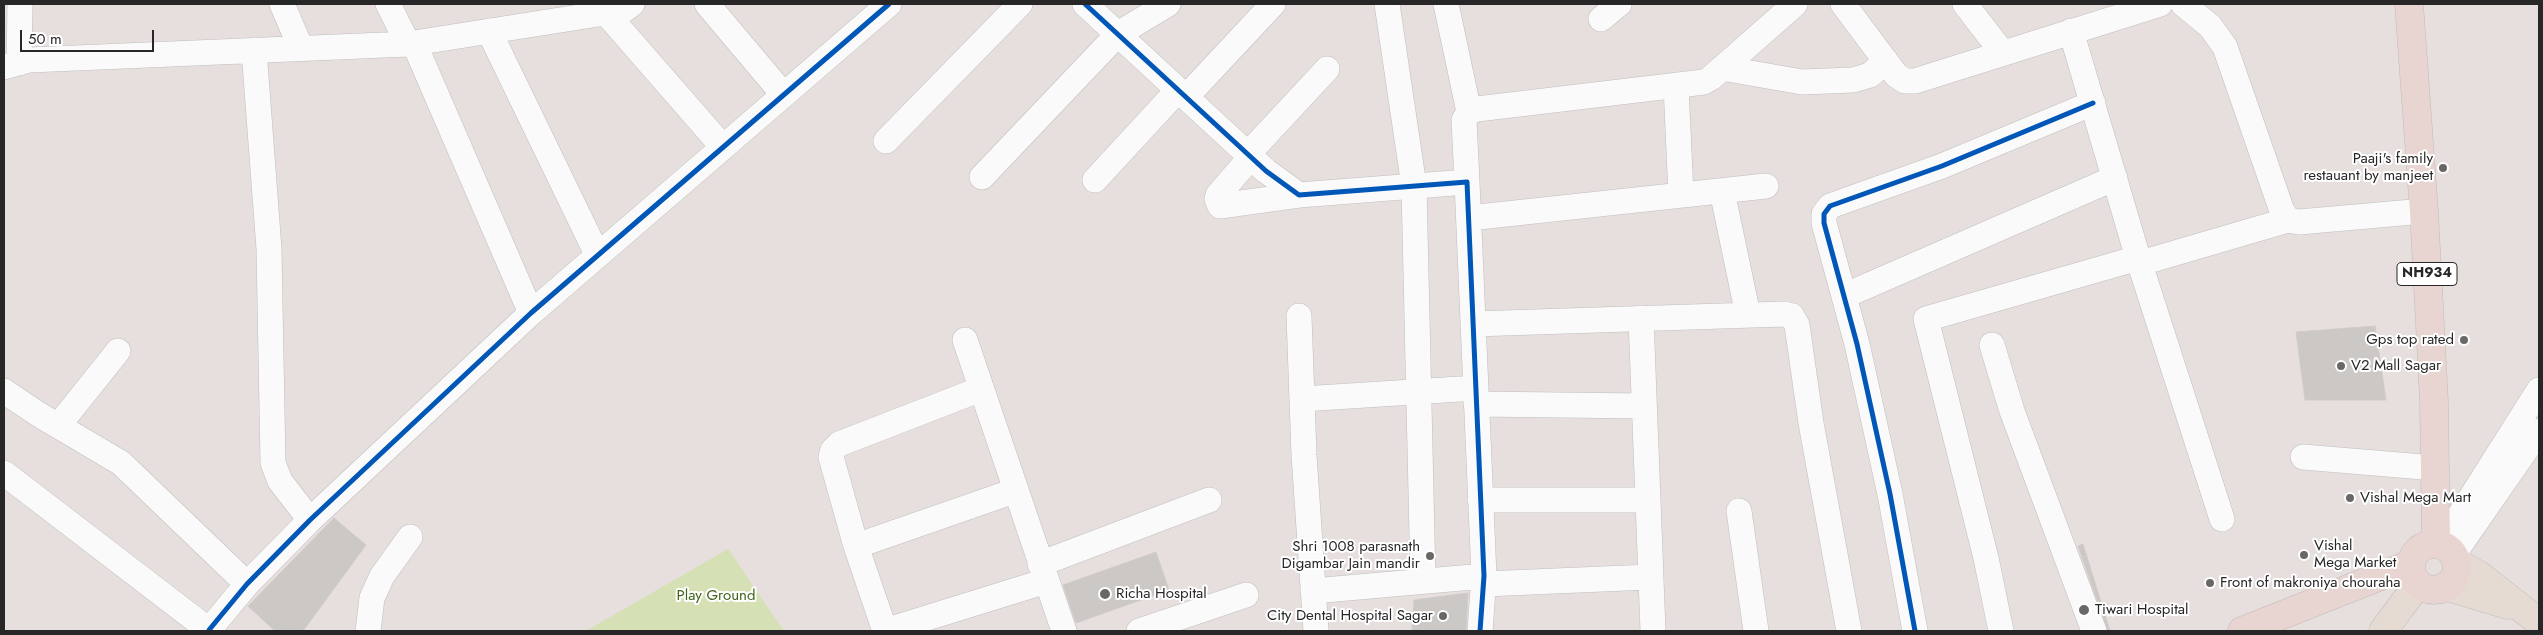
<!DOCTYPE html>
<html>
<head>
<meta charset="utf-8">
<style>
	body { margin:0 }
	#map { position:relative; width:2543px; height:635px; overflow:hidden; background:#e6dfdd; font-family:Jost,sans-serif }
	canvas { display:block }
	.frame { position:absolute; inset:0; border:5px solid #272727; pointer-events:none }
	.scale { position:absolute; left:20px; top:30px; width:134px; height:22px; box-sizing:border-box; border:2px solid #272727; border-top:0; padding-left:6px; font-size:15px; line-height:18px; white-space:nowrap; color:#272727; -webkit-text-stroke:4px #fff; paint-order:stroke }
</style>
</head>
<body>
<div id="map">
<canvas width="2543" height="635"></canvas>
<div class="frame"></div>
<div class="scale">50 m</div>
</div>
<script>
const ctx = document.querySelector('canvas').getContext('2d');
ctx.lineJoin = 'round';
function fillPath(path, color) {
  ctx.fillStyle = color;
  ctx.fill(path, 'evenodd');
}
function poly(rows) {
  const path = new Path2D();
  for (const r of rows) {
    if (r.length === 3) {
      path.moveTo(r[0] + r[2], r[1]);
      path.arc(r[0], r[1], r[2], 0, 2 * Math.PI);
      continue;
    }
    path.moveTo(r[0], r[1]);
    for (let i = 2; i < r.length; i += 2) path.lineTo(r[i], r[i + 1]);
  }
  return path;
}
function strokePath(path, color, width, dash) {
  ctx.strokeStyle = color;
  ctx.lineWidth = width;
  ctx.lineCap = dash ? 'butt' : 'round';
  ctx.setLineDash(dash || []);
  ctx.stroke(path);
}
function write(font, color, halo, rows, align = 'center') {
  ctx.font = font + ' Jost,sans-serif';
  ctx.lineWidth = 4;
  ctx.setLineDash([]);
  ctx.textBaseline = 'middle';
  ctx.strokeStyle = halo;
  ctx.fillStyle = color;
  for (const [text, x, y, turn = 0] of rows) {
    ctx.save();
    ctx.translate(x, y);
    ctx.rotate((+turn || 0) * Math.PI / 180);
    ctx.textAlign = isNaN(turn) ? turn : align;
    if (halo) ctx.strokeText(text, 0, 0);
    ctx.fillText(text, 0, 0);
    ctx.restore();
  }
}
fillPath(poly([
	[728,549,784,631,586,631]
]), '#d5e0b5');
const building = poly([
	[2375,326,2386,400,2305,400,2296,332,2375,326],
	[334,518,366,545,303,631,274,630,248,606,334,518],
	[2083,544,2110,631,2108,631,2078,546,2083,544],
	[1156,552,1169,590,1076,623,1063,585,1156,552],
	[1468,593,1466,631,1412,631,1414,600,1468,593]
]);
fillPath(building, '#ccc8c6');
strokePath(building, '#d1cbc9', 1);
const minor = poly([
	[282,4,301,48],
	[388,4,408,44],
	[707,4,783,94],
	[1085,4,1266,171,1299,195,1467,182,1484,576,1480,631],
	[1387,4,1414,186,1423,580],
	[1446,4,1469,112],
	[1843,4,1896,75,1905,81,1915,81,2160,4],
	[1965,4,2002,52],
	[2183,4,2210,26,2225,47,2282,211,2288,220,2299,222,2424,211],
	[606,13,722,146],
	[1601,19,1619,4],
	[489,31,597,254],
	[2071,31,2138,258,2222,519],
	[414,43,531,313],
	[254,50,269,249,273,463,280,481,310,520],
	[19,63,20,4],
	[4,67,29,60,408,44,624,10,632,4],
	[1722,68,1802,82,1853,80,1870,75,1886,61],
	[1676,86,1681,195],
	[1186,97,1273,4],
	[886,141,1020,4],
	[1248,154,1327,69],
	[1251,157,1218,195,1217,199,1220,206,1299,195],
	[982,177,1118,34,1168,4],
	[1095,180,1178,90],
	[1467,182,1464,120,1469,112,1477,109,1704,82,1711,78,1795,4],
	[1722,191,1748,315],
	[1469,218,1766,186],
	[2141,263,2288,220],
	[1844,296,2115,178],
	[1299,316,1304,455,1316,631],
	[1641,318,1653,631],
	[1473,324,1784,314,1792,316,1797,325,1811,423,1849,631],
	[965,340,1064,631],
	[1992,345,2012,411,2094,631],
	[4,391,38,414,121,463,247,584],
	[1302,399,1476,388],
	[1476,404,1644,406],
	[58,426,118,351],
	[2303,457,2435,468],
	[4,473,210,631],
	[1480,500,1647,500],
	[1739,511,1756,631],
	[2441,545,2539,390],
	[856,546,1014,491],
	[2458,548,2539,431],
	[1040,564,1209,500],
	[1484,584,1650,577],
	[1313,591,1484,576],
	[209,630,247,584,310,520,531,313,889,4],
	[368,631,372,598,382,576,410,537],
	[885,631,856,546,831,457,833,450,839,444,981,389],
	[885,631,1046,581],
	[1139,631,1246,595],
	[1915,631,1890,494,1857,344,1824,223,1824,214,1830,206,1942,166,2093,103],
	[2001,631,1986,558,1926,319,2138,258]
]);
const major = poly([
	[2456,562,2479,575,2539,622],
	[2445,586,2508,605],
	[2383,631,2418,584]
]);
const highway = poly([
	[2409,4,2424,211,2434,401,2436,544],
	[2434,567,23],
	[2242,631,2411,564]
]);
strokePath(minor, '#bfbebf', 26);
strokePath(major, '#bfbcbc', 29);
strokePath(highway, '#bfbcbc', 29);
strokePath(minor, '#fbfafa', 25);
strokePath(major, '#e6dbd2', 28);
strokePath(highway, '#e8d4d1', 28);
strokePath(poly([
	[1085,4,1266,171,1299,195,1467,182,1484,576,1480,631],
	[209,630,247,584,310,520,531,313,889,4],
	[1915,631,1890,494,1857,344,1824,223,1824,214,1830,206,1942,166,2093,103]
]), '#0057b8', 5);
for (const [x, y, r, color] of [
	[2443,168,5,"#6a6767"],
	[2464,340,5,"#6a6767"],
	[2341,366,5,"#6a6767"],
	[2350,498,5,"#6a6767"],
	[2304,555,5,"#6a6767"],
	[1430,556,5,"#6a6767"],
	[2210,583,5,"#6a6767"],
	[1105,594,6,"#6a6767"],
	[2084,610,6,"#6a6767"],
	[1443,616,5,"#6a6767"]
]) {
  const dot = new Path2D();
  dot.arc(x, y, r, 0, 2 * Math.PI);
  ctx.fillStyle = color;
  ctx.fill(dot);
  strokePath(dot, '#fff', 2);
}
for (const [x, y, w] of [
	[2427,274,60]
]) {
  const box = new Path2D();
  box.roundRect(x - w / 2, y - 11.5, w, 23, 4);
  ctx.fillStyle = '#fff';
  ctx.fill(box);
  strokePath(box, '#272727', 1);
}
write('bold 14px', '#272727', null, [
	["NH934",2427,274]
]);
write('15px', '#272727', '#fff', [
	["Paaji's family",2433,159,"right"],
	["restauant by manjeet",2433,176,"right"],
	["Gps top rated",2454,340,"right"],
	["V2 Mall Sagar",2351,366],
	["Vishal Mega Mart",2360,498],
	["Vishal",2314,546],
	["Mega Market",2314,563],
	["Shri 1008 parasnath",1420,547,"right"],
	["Digambar Jain mandir",1420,564,"right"],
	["Front of makroniya chouraha",2220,583],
	["Richa Hospital",1116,594],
	["Tiwari Hospital",2095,610],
	["City Dental Hospital Sagar",1433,616,"right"]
], 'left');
write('15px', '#406219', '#fff', [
	["Play Ground",716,596]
]);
</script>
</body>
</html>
